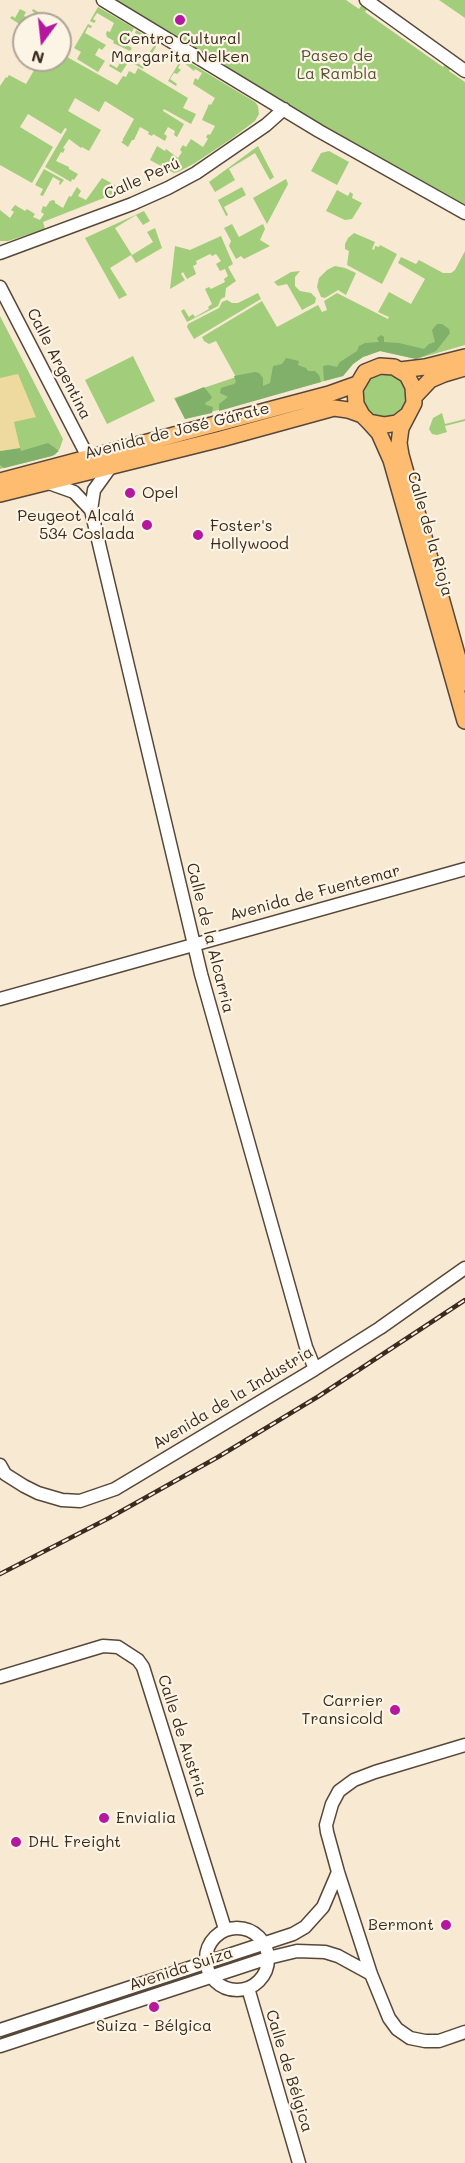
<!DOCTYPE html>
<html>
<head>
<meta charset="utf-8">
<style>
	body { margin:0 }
	#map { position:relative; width:465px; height:2163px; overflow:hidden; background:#f8e9d2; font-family:Mali,sans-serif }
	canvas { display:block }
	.north { position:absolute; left:12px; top:12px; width:60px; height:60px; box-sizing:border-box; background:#fcf5e5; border:2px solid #afa495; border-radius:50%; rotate:195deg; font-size:16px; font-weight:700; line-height:24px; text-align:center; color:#3b2a1e }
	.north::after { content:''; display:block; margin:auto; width:21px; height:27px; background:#b5179e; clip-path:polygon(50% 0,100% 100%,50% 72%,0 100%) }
</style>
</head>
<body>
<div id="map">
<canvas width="465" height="2163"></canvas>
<div class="north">N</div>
</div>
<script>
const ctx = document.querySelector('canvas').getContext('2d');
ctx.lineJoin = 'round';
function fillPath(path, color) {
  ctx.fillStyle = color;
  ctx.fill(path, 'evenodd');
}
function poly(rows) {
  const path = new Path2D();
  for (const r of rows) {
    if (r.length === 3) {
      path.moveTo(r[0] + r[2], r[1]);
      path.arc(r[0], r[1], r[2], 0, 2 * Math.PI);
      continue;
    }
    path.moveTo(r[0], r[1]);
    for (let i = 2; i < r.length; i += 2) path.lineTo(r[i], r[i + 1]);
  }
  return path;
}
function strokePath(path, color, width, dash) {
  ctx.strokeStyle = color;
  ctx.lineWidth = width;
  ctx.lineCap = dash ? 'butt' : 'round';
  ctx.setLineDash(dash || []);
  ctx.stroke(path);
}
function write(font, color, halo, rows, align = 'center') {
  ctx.font = font + ' Mali,sans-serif';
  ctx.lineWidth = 4.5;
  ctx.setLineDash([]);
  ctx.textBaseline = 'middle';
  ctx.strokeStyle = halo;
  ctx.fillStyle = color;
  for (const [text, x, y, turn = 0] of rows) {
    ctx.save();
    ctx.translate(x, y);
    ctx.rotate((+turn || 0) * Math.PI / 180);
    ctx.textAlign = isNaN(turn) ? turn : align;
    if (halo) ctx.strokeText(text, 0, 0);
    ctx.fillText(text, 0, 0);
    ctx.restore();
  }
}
fillPath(poly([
	[114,0,346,0,359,9,363,3,368,7,365,12,443,67,446,63,451,66,449,71,465,82,465,206,293,109],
	[439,0,465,0,465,18],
	[98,7,134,28,125,44,132,48,130,51,113,43,114,41,107,37,106,34,107,31,110,32,114,23,97,13,93,19,96,21,94,23,90,21],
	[20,9,26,12,24,16,31,19,35,13,32,11,33,9,56,22,55,24,24,24,24,27,10,18,12,16,15,18],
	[88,24,92,26,91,28,88,27,85,33,106,45,102,50,99,48,95,55,105,61,98,72,77,59,81,52,74,48],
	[136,30,158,43,143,69,129,61,121,73,109,66,110,64,117,68,121,61,118,59,120,54,130,60,132,57,134,58,137,59,136,62,142,66,146,59,145,58,154,46,148,42,146,44,144,43,142,41,143,38,135,33],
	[60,53,117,85,123,76,126,77,129,71,135,74,138,68,188,98,183,108,196,114,191,124,164,109,163,111,184,124,177,137,174,135,175,131,168,127,164,134,167,136,165,141,153,134,152,136,148,134,149,132,140,127,134,140,132,140,128,147,121,142,123,141,123,139,134,119,105,101,99,112,75,98,68,111,101,130,89,151,82,147,81,148,69,139,63,148,65,149,63,153,61,152,56,161,69,167,69,169,78,174,74,180,72,179,71,182,45,167,67,129,65,128,61,134,28,114,20,127,53,147,32,183,0,165,0,86,6,77,7,78,9,75,26,84,40,60,60,60],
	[182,58,255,102,258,106,259,114,255,121,231,139,195,163,178,172,174,173,150,160,157,146,165,151,166,149,178,158,182,152,180,150,181,148,183,145,186,147,191,139,203,147,208,139,206,137,208,134,210,135,215,126,202,120,209,104,211,105,215,98,193,84,195,78,198,80,202,73,195,69,194,71,182,61,178,68,181,70,177,74,174,73,170,79,177,84,176,86,168,81],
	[258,146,274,177,270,180,255,153,229,169,235,180,215,192,209,182],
	[329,151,349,162,337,185,311,171,321,153],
	[44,169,64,180,60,185,59,184,60,181,53,177,43,196,40,195,43,189,35,185],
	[102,178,124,190,43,222,45,229,8,241,0,241,0,210,10,218,14,212,11,210,15,205,25,211,27,209,35,214,33,217,40,220,44,214,41,212,43,206,46,207,50,201,53,200,55,201,55,203,63,208,69,196,71,197,77,187,81,191,78,196,86,200],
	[286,179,288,184,267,224,253,198],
	[242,187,246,195,224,207,228,215,226,216,218,200],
	[337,190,348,196,350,192,353,194,352,198,362,203,352,219,345,220,326,211],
	[144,211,150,221,143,225,136,215,115,228,132,255,153,242,147,232,155,228,162,248,136,263,131,255,110,268,127,295,119,299,85,238],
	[232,224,239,237,263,224,265,229,260,240,270,246,244,259,241,256,236,259,229,246,231,241,224,228],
	[354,233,375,242,372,249,374,250,375,246,379,247,380,245,397,254,382,284,347,265,349,251,345,249,345,244,348,238],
	[221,236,233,264,228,267,236,281,226,288,225,297,221,299,218,306,187,322,181,311,184,309,189,317,193,314,195,317,209,309,208,307,212,304,205,289,209,287,211,289,225,282,224,279,228,276,225,269,220,271,216,264,221,261,216,254,212,256,210,254,196,261,197,264,193,266,196,274,187,279,183,272,181,274,185,280,170,289,175,246,190,250],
	[465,251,465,345,416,359,380,351,363,357,353,364,343,376,185,419,174,398,236,377,216,341,209,344,204,341,202,337,262,301,277,327,318,305,322,312,327,310,324,301,337,293,388,319,389,317,378,312,389,292,411,304,425,279,398,263,401,257,416,264,419,260,443,273,451,273,455,270],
	[335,266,345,268,356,273,346,295,338,290,325,298,321,297,317,287,319,278,327,270],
	[300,271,295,277,295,286,300,291,311,293,316,298,315,303,302,310,287,284,278,286,274,282,291,272],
	[258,293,261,299,194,339,187,327,188,324,219,308,222,302,227,300,232,303,238,303],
	[0,316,63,439,60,448,55,455,0,469],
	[133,356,155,401,107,424,85,380],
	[384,396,23],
	[442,413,445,424,465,419,465,421,445,426,447,432,437,435,432,434,429,429,433,418]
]), '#a2cd7a');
fillPath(poly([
	[437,324,442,324,449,329,450,333,436,351,416,359,380,351,363,357,353,364,343,376,324,381,323,366,328,365,337,367,340,362,357,351,359,346,365,343,379,342,377,338,381,335,384,337,384,342,399,343,424,349,429,344,435,342,432,330],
	[286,358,299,361,298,365,306,368,308,371,315,371,319,375,321,382,219,411,219,404,228,397,220,393,221,388,234,384,236,382,234,376,255,372,259,373,263,378,263,386,270,383,273,366,282,364],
	[204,387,212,397,210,400,205,403,206,405,213,407,212,413,185,419,175,399],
	[48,443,59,451,52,456,4,468,0,465,0,451,20,448,21,451]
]), '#81b06a');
fillPath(poly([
	[18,374,36,417,14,422,20,448,0,451,0,378]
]), '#eeda9e');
const minor = poly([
	[103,0,319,131,465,213],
	[366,0,465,71],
	[0,253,132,204,168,188,196,173,266,125,284,109],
	[0,287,88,457],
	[112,465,94,490,91,510,201,974,306,1347,315,1369],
	[46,482,74,492,91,510],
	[0,999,465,869],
	[0,1465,5,1474,24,1486,38,1493,62,1500,80,1501,115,1489,315,1369,380,1328,465,1268],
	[0,1677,103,1646,118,1647,138,1660,143,1667,225,1929],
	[465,1745,375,1772,354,1780,339,1791,332,1804,326,1825,327,1832,338,1872,371,1974,389,2018,397,2029,410,2038,425,2041,439,2041,465,2032],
	[237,1959,31],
	[248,1988,299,2163],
	[0,2030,293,1934,305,1927,323,1907,338,1872],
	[0,2046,268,1958,297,1951,325,1952,338,1956,371,1974]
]);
const major = poly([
	[400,370,425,367,465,357],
	[414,397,430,380,444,374,465,368],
	[406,416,397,423,385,425,369,422,362,415,356,404,355,389,365,372,380,366,394,367,407,375,413,387,414,403,401,428,399,443,401,455,465,683],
	[369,422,379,433,391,460,465,721],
	[0,481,329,394,357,384],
	[0,494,221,439,334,408,348,410,362,415]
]);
strokePath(minor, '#574739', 15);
strokePath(major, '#574739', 18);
strokePath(minor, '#fff', 12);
strokePath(major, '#febc70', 15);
const rail = poly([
	[0,1574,109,1518,218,1457,319,1396,465,1300]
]);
strokePath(rail, '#3b2a1e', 4.5);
strokePath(rail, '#fcf5e5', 2, [7]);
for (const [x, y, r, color] of [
	[180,20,6,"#b5179e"],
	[130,493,6,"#b5179e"],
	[147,525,6,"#b5179e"],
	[198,535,6,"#b5179e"],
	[395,1710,6,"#b5179e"],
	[104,1818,6,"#b5179e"],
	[16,1842,6,"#b5179e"],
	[446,1925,6,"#b5179e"],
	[154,2007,6,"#b5179e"]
]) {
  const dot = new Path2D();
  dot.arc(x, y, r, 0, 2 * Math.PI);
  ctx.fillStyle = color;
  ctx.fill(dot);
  strokePath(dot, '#fcf5e5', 2);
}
write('16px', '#3b2a1e', '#fcf5e5', [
	["Centro Cultural",180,39,"center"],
	["Margarita Nelken",180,57,"center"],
	["Opel",142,493],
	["Peugeot Alcalá",135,516,"right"],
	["534 Coslada",135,534,"right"],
	["Foster's",210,526],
	["Hollywood",210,544],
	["Carrier",383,1701,"right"],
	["Transicold",383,1719,"right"],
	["Envialia",116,1818],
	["DHL Freight",28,1842],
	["Bermont",434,1925,"right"],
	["Suiza - Bélgica",154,2026,"center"]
], 'left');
write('16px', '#555335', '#fcf5e5', [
	["Paseo de",337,56],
	["La Rambla",337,74]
]);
write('16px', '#3b2a1e', '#fcf5e5', [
	["Calle Perú",142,179,-24],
	["Calle Argentina",59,364,63],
	["Avenida de José Gárate",177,431,-14],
	["Calle de la Rioja",430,534,74],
	["Avenida de Fuentemar",315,893,-15],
	["Calle de la Alcarria",210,938,76],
	["Avenida de la Industria",233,1398,-31],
	["Calle de Austria",182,1736,72],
	["Avenida Suiza",181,1969,-18],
	["Calle de Bélgica",289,2071,73]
]);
</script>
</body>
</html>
